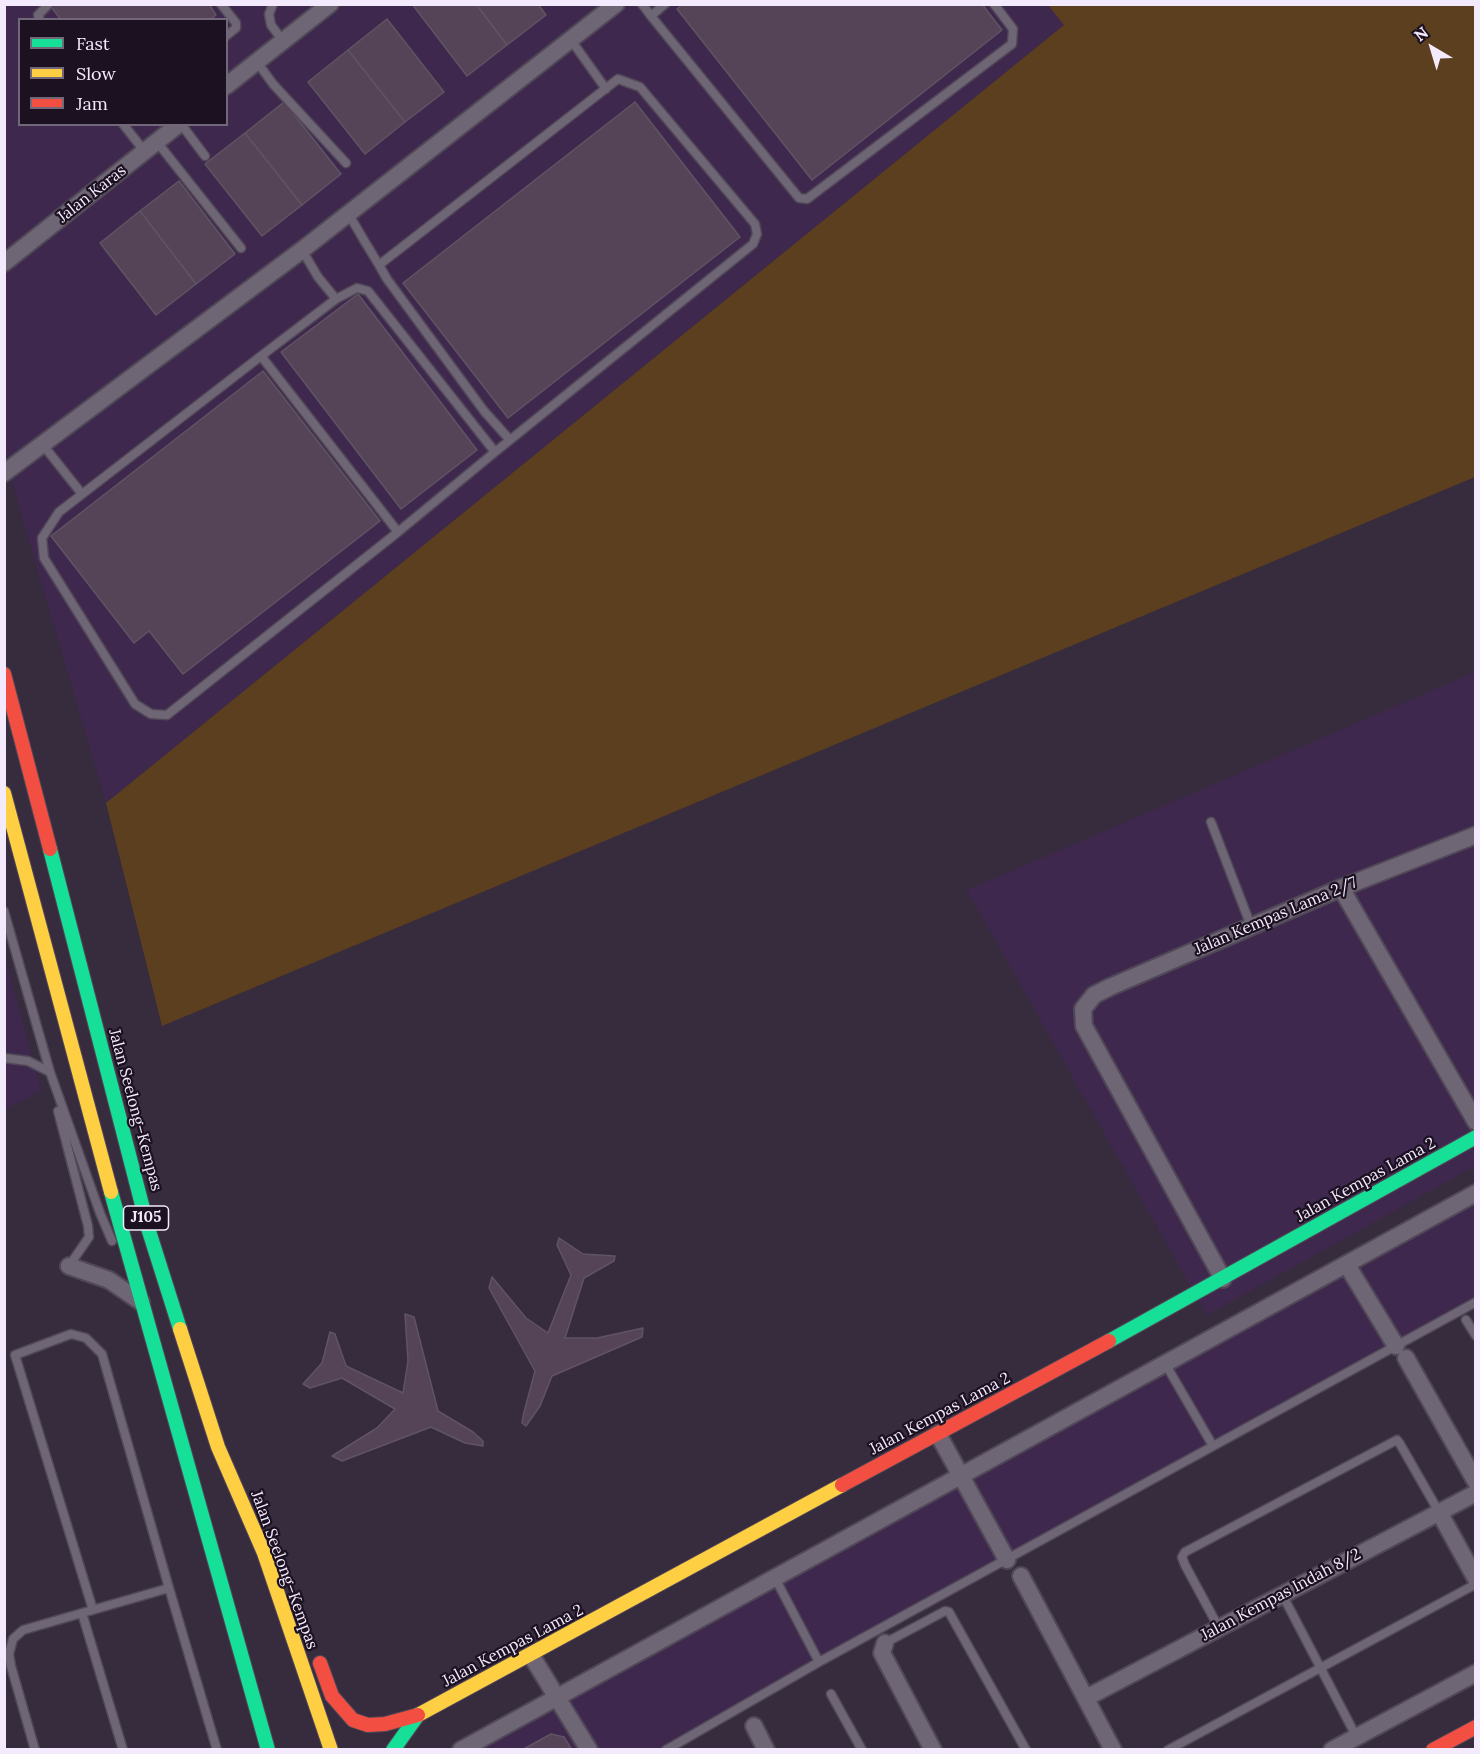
<!DOCTYPE html>
<html>
<head>
<meta charset="utf-8">
<style>
	body { margin:0 }
	#map { position:relative; width:1480px; height:1754px; overflow:hidden; background:#372b3e; font-family:Lora,serif }
	canvas { display:block }
	.frame { position:absolute; inset:0; border:6px solid #f4eafd; pointer-events:none }
	.legend { position:absolute; left:18px; top:18px; width:210px; height:108px; box-sizing:border-box; background:#1b1121; border:2px solid #726879; margin:0; padding:8px 10px; list-style:none; font-size:18px; color:#f4eafd }
	.legend li { display:flex; align-items:center; gap:12px; height:30px }
	.legend b { width:30px; border:2px solid #726879 }
	.north { position:absolute; left:1402px; top:18px; width:60px; height:60px; -webkit-text-stroke:4px #1b1121; paint-order:stroke; rotate:322deg; font-size:16px; font-weight:700; line-height:24px; text-align:center; color:#f4eafd }
	.north::after { content:''; display:block; margin:auto; width:21px; height:27px; background:#f4eafd; clip-path:polygon(50% 0,100% 100%,50% 72%,0 100%) }
</style>
</head>
<body>
<div id="map">
<canvas width="1480" height="1754"></canvas>
<div class="frame"></div>
<ul class="legend">
<li><b style="height:8px;background:#16e098"></b>Fast</li>
<li><b style="height:8px;background:#ffcf43"></b>Slow</li>
<li><b style="height:8px;background:#f24e42"></b>Jam</li>
</ul>
<div class="north">N</div>
</div>
<script>
const ctx = document.querySelector('canvas').getContext('2d');
ctx.lineJoin = 'round';
function fillPath(path, color) {
  ctx.fillStyle = color;
  ctx.fill(path, 'evenodd');
}
function poly(rows) {
  const path = new Path2D();
  for (const r of rows) {
    path.moveTo(r[0], r[1]);
    for (let i = 2; i < r.length; i += 2) path.lineTo(r[i], r[i + 1]);
  }
  return path;
}
function strokePath(path, color, width, dash) {
  ctx.strokeStyle = color;
  ctx.lineWidth = width;
  ctx.lineCap = dash ? 'butt' : 'round';
  ctx.setLineDash(dash || []);
  ctx.stroke(path);
}
function write(font, color, halo, rows, align = 'center') {
  ctx.font = font + ' Lora,serif';
  ctx.lineWidth = 4.5;
  ctx.setLineDash([]);
  ctx.textBaseline = 'middle';
  ctx.strokeStyle = halo;
  ctx.fillStyle = color;
  for (const [text, x, y, turn = 0] of rows) {
    ctx.save();
    ctx.translate(x, y);
    ctx.rotate((+turn || 0) * Math.PI / 180);
    ctx.textAlign = isNaN(turn) ? turn : align;
    if (halo) ctx.strokeText(text, 0, 0);
    ctx.fillText(text, 0, 0);
    ctx.restore();
  }
}
fillPath(poly([
	[1048,4,1064,25,106,803,5,458,5,5],
	[20,20,226,20,226,124,20,124],
	[1475,672,1475,1166,1207,1315,967,890],
	[4,953,41,1091,5,1109,4,1109],
	[1475,1185,1475,1305,822,1666,690,1742,675,1750,446,1750,617,1660]
]), '#3f284e');
fillPath(poly([
	[1048,5,1475,5,1475,477,162,1026,106,803,1064,25]
]), '#5b3f1e');
const building = poly([
	[49,4,209,4,216,15,210,20,61,20,49,4],
	[412,4,476,4,507,45,467,76,412,4],
	[476,4,538,4,546,15,507,45,476,4],
	[683,4,982,4,1002,30,812,180,677,9,683,4],
	[387,19,444,92,405,122,348,50,387,19],
	[348,50,405,122,365,154,308,82,348,50],
	[284,102,341,174,302,205,245,133,284,102],
	[635,102,740,237,508,418,403,283,635,102],
	[245,133,302,205,262,236,205,164,245,133],
	[179,181,235,254,196,284,140,211,179,181],
	[140,211,196,284,156,315,100,243,140,211],
	[358,294,477,450,401,509,281,352,358,294],
	[263,371,380,521,183,674,149,631,134,643,51,536,263,371],
	[559,1238,583,1254,615,1256,614,1261,584,1278,565,1338,597,1338,643,1328,642,1337,552,1376,540,1406,526,1426,522,1423,523,1416,535,1371,489,1288,492,1277,526,1318,548,1333,571,1275,557,1245,559,1238],
	[405,1314,414,1317,438,1411,473,1432,483,1441,483,1446,465,1443,431,1427,342,1461,332,1456,377,1428,395,1409,342,1378,310,1388,303,1384,322,1363,330,1332,335,1334,346,1366,403,1393,408,1361,405,1314],
	[551,1734,564,1737,572,1750,522,1750,551,1734]
]);
fillPath(building, '#554358');
strokePath(building, '#605463', 1.5);
const lane = poly([
	[221,4,236,23,236,28,226,36],
	[273,4,269,14,271,25,283,41],
	[642,4,651,16],
	[665,4,651,16,799,198,807,199,1012,44,1013,29,994,4],
	[40,20,38,15,49,4],
	[571,40,606,89],
	[257,62,273,84,346,163],
	[123,124,145,152],
	[181,124,205,156],
	[157,142,241,248],
	[348,213,365,242,379,265,387,279,484,411,510,440,753,244,757,234,755,224,640,87,618,79,379,265],
	[336,299,357,288,368,291,495,452,398,532],
	[261,356,398,532,167,715,151,714,135,704,44,558,42,538,59,512,261,356,336,299,318,277,302,250],
	[43,445,82,494],
	[495,452,510,440],
	[1211,822,1251,926],
	[4,911,50,1072,100,1213,112,1241],
	[4,1058,28,1061,50,1072],
	[58,1111,88,1226,89,1237,69,1266],
	[1466,1320,1476,1336],
	[1166,1365,1213,1446],
	[775,1578,819,1662],
	[1282,1594,1356,1736],
	[93,1610,15,1355,71,1334,86,1338,102,1354,169,1588],
	[82,1613,123,1750],
	[1219,1628,1185,1565,1182,1557,1185,1552,1393,1442,1397,1440,1400,1444,1439,1512],
	[885,1643,945,1611,949,1612,1026,1750],
	[831,1694,862,1750],
	[35,1750,11,1666,9,1654,13,1639,23,1630,169,1588,217,1750],
	[666,1750,819,1662,1476,1302],
	[1168,1750,1476,1584]
]);
const street = poly([
	[226,86,330,4],
	[4,263,179,124],
	[4,473,302,250,616,4],
	[1341,888,1476,1122],
	[1347,1265,1396,1346],
	[69,1266,109,1280,141,1302],
	[1223,1279,1084,1026,1083,1009,1094,995,1110,987,1341,888,1476,835],
	[1406,1358,1476,1482],
	[938,1434,1007,1560],
	[1439,1512,1476,1579],
	[1021,1576,1113,1750],
	[885,1643,882,1653,933,1750],
	[531,1655,589,1750],
	[1086,1698,1476,1493],
	[754,1726,766,1750],
	[461,1750,1476,1193],
	[1332,1750,1476,1673]
]);
const fast = poly([
	[50,849,148,1228,180,1329],
	[111,1192,268,1750],
	[1109,1341,1476,1137],
	[393,1750,418,1715]
]);
const slow = poly([
	[4,793,111,1192],
	[180,1329,218,1447,264,1553,331,1750],
	[418,1715,842,1485]
]);
const jam = poly([
	[4,674,50,849],
	[842,1485,1109,1341],
	[320,1663,332,1696,353,1720,368,1725,385,1724,418,1715],
	[1433,1750,1476,1727]
]);
strokePath(lane, '#514857', 11);
strokePath(street, '#514857', 20);
strokePath(fast, '#514857', 16);
strokePath(slow, '#514857', 16);
strokePath(jam, '#514857', 16);
strokePath(lane, '#6e6575', 8);
strokePath(street, '#6e6575', 16);
strokePath(fast, '#16e098', 14);
strokePath(slow, '#ffcf43', 14);
strokePath(jam, '#f24e42', 14);
for (const [x, y, w] of [
	[146,1218,45]
]) {
  const box = new Path2D();
  box.roundRect(x - w / 2, y - 12, w, 24, 4.5);
  ctx.fillStyle = '#1b1121';
  ctx.fill(box);
  strokePath(box, '#f4eafd', 1.5);
}
write('bold 15px', '#f4eafd', null, [
	["J105",146,1218]
]);
write('16px', '#f4eafd', '#1b1121', [
	["Jalan Karas",92,194,-38],
	["Jalan Kempas Lama 2/7",1276,916,-23],
	["Jalan Seelong–Kempas",135,1110,75],
	["Jalan Kempas Lama 2",1366,1180,-29],
	["Jalan Kempas Lama 2",940,1414,-28],
	["Jalan Seelong–Kempas",284,1570,70],
	["Jalan Kempas Indah 8/2",1281,1595,-28],
	["Jalan Kempas Lama 2",513,1646,-28]
]);
</script>
</body>
</html>
